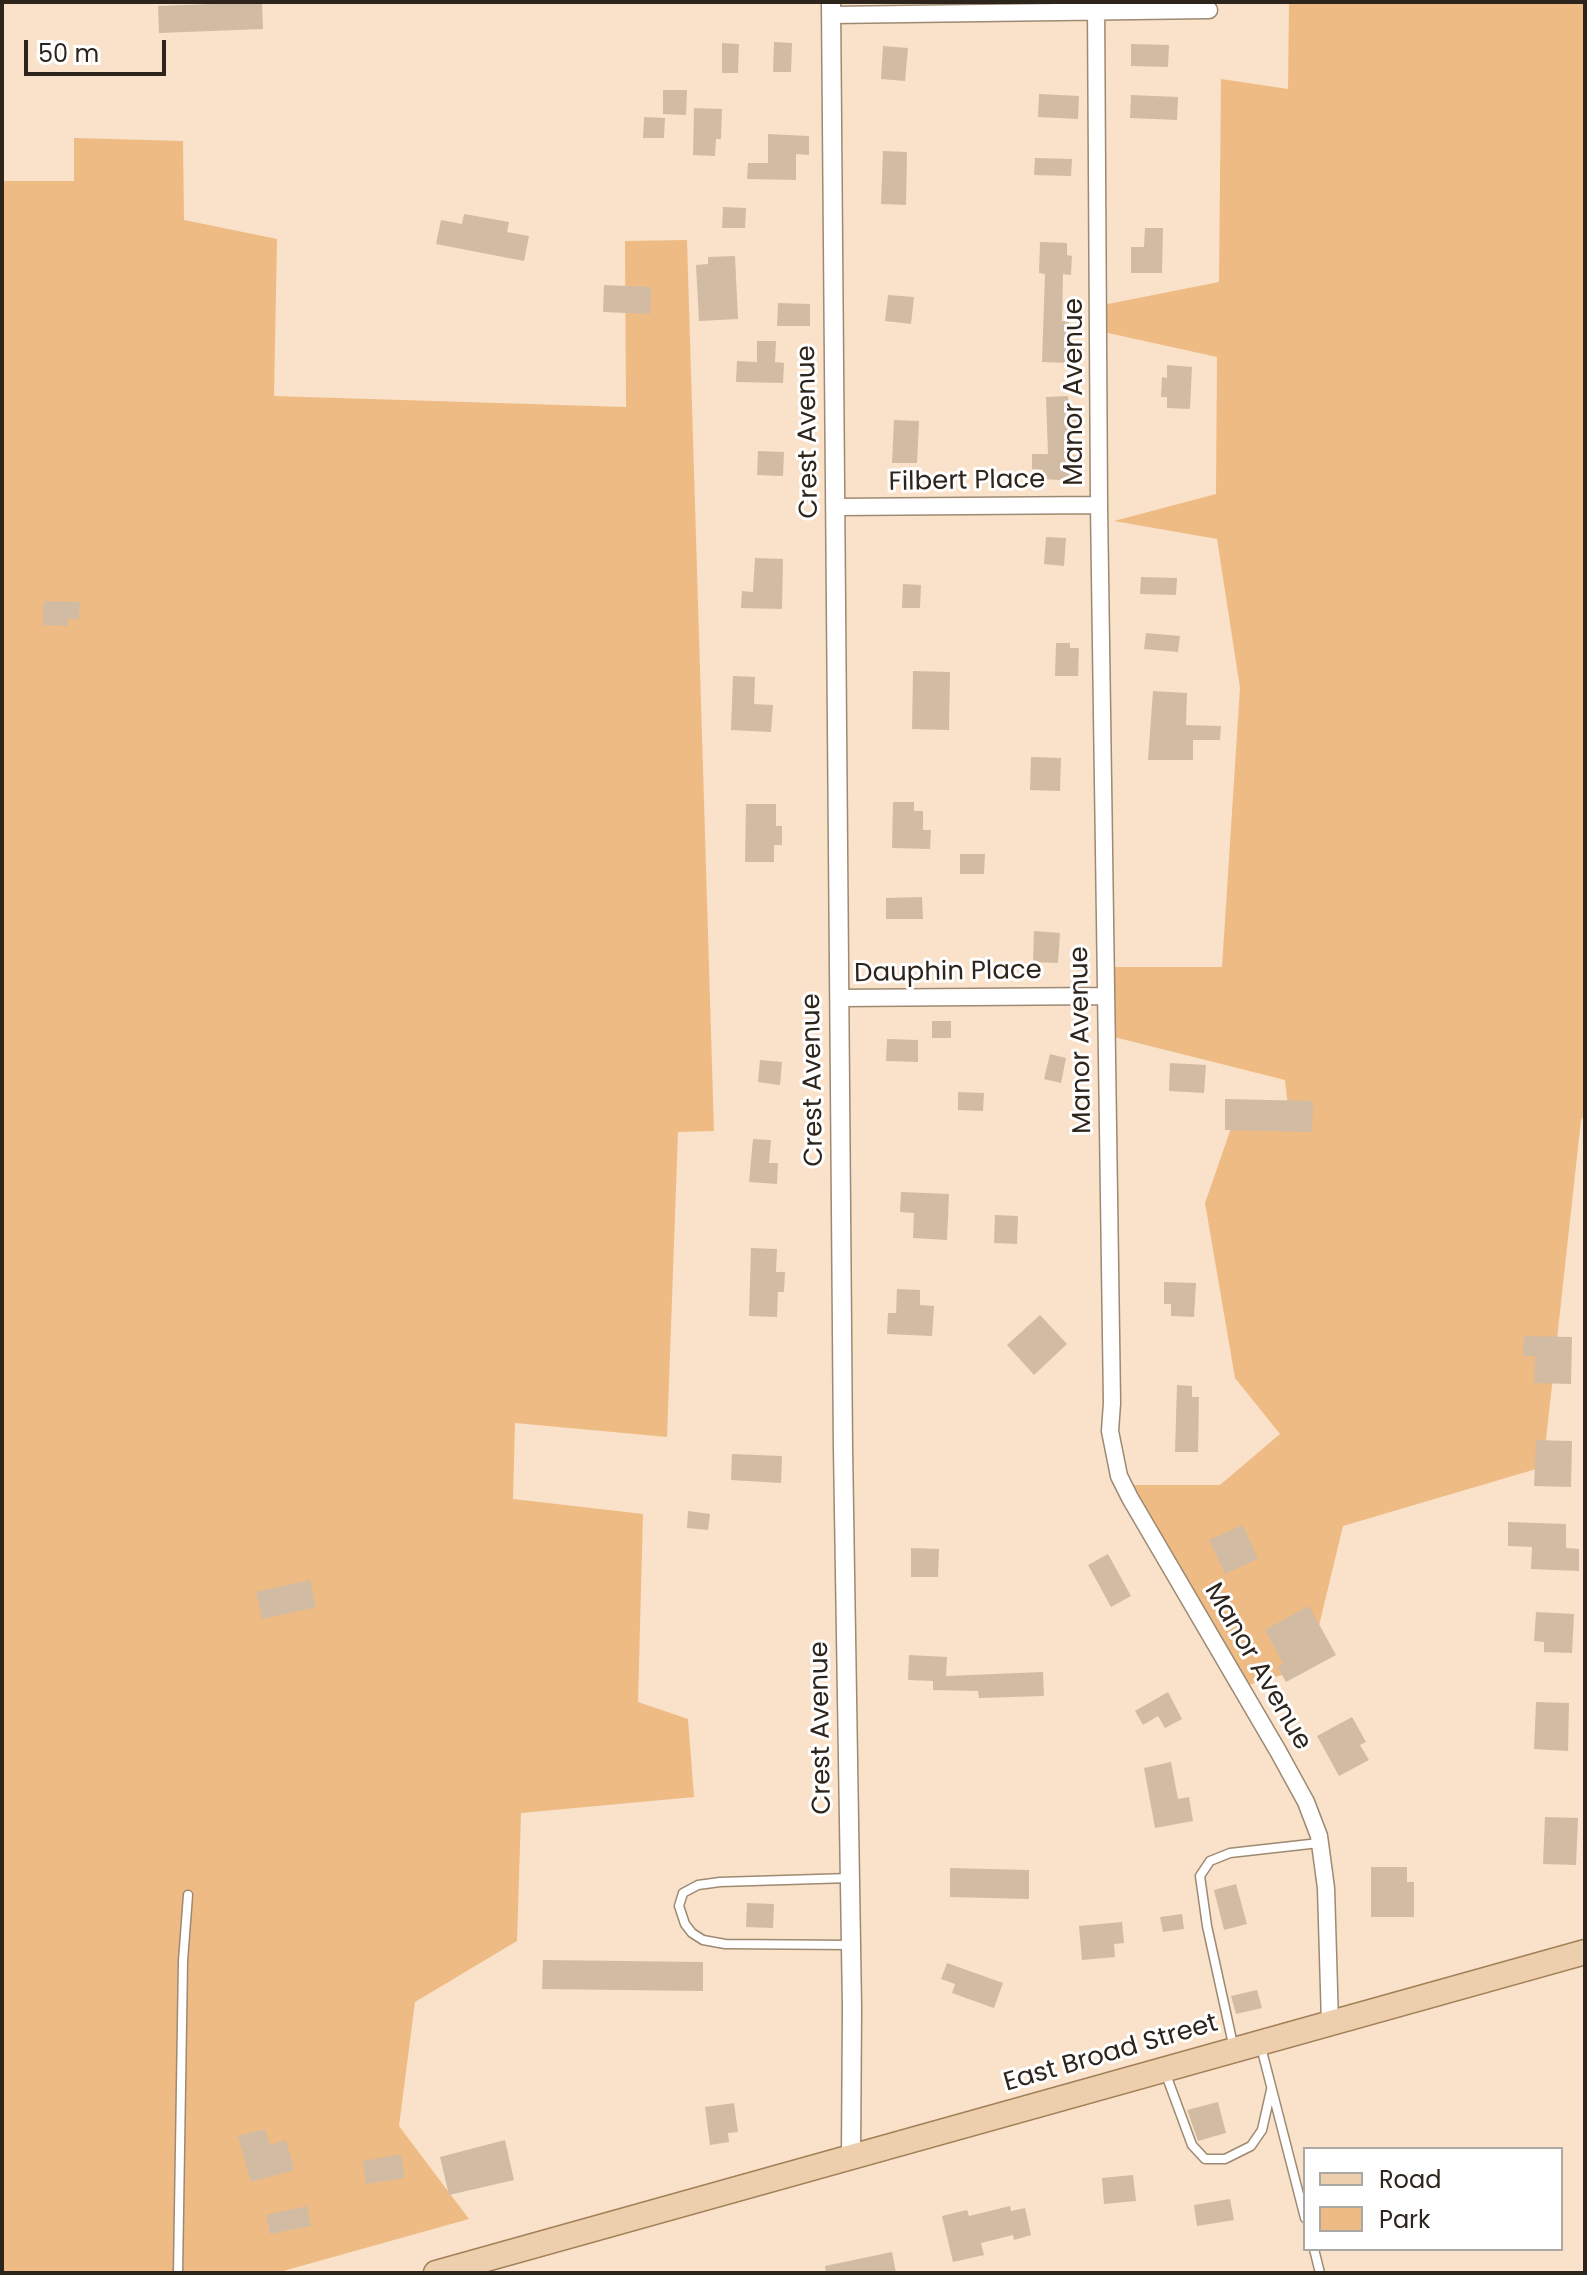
<!DOCTYPE html>
<html>
<head>
<meta charset="utf-8">
<style>
	body { margin:0 }
	#map { position:relative; width:1587px; height:2275px; overflow:hidden; background:#f9e2c9; font-family:Poppins,sans-serif }
	canvas { display:block }
	.frame { position:absolute; inset:0; border:4px solid #2d251c; pointer-events:none }
	.legend { position:absolute; left:1303px; top:2147px; width:260px; height:104px; box-sizing:border-box; background:#fff; border:2px solid #aba8a4; margin:0; padding:10px 14px; list-style:none; font-size:24px; color:#2d251c }
	.legend li { display:flex; align-items:center; gap:16px; height:40px }
	.legend b { width:40px; border:2px solid #aba8a4 }
	.scale { position:absolute; left:24px; top:40px; width:142px; height:36px; box-sizing:border-box; border:4px solid #2d251c; border-top:0; padding-left:10px; font-size:24px; line-height:28px; white-space:nowrap; color:#2d251c; -webkit-text-stroke:6px #fff; paint-order:stroke }
</style>
</head>
<body>
<div id="map">
<canvas width="1587" height="2275"></canvas>
<div class="frame"></div>
<ul class="legend">
<li><b style="height:10px;background:#edcfad"></b>Road</li>
<li><b style="height:22px;background:#eebb84"></b>Park</li>
</ul>
<div class="scale">50 m</div>
</div>
<script>
const ctx = document.querySelector('canvas').getContext('2d');
ctx.lineJoin = 'round';
function fillPath(path, color) {
  ctx.fillStyle = color;
  ctx.fill(path, 'evenodd');
}
function poly(rows) {
  const path = new Path2D();
  for (const r of rows) {
    path.moveTo(r[0], r[1]);
    for (let i = 2; i < r.length; i += 2) path.lineTo(r[i], r[i + 1]);
  }
  return path;
}
function strokePath(path, color, width, dash) {
  ctx.strokeStyle = color;
  ctx.lineWidth = width;
  ctx.lineCap = dash ? 'butt' : 'round';
  ctx.setLineDash(dash || []);
  ctx.stroke(path);
}
function write(font, color, halo, rows, align = 'center') {
  ctx.font = font + ' Poppins,sans-serif';
  ctx.lineWidth = 6;
  ctx.setLineDash([]);
  ctx.textBaseline = 'middle';
  ctx.strokeStyle = halo;
  ctx.fillStyle = color;
  for (const [text, x, y, turn = 0] of rows) {
    ctx.save();
    ctx.translate(x, y);
    ctx.rotate((+turn || 0) * Math.PI / 180);
    ctx.textAlign = isNaN(turn) ? turn : align;
    if (halo) ctx.strokeText(text, 0, 0);
    ctx.fillText(text, 0, 0);
    ctx.restore();
  }
}
fillPath(poly([
	[1289,2,1585,2,1585,1114,1581,1120,1543,1467,1343,1526,1309,1667,1231,1690,1122,1485,1220,1485,1280,1434,1235,1378,1205,1203,1237,1111,1288,1107,1285,1080,1106,1035,1106,967,1222,967,1240,688,1217,539,1114,521,1216,494,1217,357,1099,331,1098,306,1219,282,1221,79,1288,89],
	[74,138,183,141,184,220,277,239,274,396,626,407,625,241,687,240,714,1131,678,1132,667,1437,515,1423,513,1499,643,1514,638,1702,688,1719,694,1797,521,1813,517,1941,415,2002,399,2126,469,2219,276,2273,2,2273,2,181,74,181]
]), '#eebb84');
fillPath(poly([
	[262,2,263,29,159,33,158,6],
	[774,42,792,43,791,72,773,72],
	[722,43,739,44,738,73,722,73],
	[1131,44,1169,45,1168,67,1131,66],
	[883,46,908,48,905,81,881,79],
	[663,90,687,90,686,115,663,114],
	[1039,94,1079,96,1078,119,1038,117],
	[1131,95,1178,97,1177,120,1130,118],
	[694,108,722,109,721,139,716,139,715,156,693,155],
	[644,117,665,118,664,138,643,138],
	[768,134,809,136,809,155,796,154,796,180,747,179,748,163,768,163],
	[883,151,907,152,906,205,881,204],
	[1035,158,1072,159,1071,176,1034,175],
	[723,207,746,208,745,228,722,228],
	[464,214,509,222,507,232,529,236,524,261,436,244,441,220,462,224],
	[1145,228,1163,228,1162,273,1131,273,1131,247,1144,247],
	[1040,242,1067,243,1067,255,1072,256,1071,275,1063,274,1062,321,1069,321,1067,363,1042,362,1045,274,1039,273],
	[735,256,738,319,699,321,696,265,708,264,708,257],
	[604,285,651,287,650,314,603,312],
	[888,295,914,297,911,324,885,321],
	[778,303,810,304,810,326,777,326],
	[757,341,776,341,775,362,784,363,783,383,736,382,737,361,757,362],
	[1167,365,1192,367,1190,409,1167,408,1167,397,1161,397,1162,377,1167,378],
	[1068,396,1069,406,1077,406,1078,421,1070,422,1071,455,1081,456,1079,481,1042,479,1043,470,1032,469,1032,454,1048,454,1046,397],
	[894,420,919,421,917,463,892,463],
	[758,451,784,452,783,476,757,475],
	[1046,537,1066,538,1064,566,1044,564],
	[755,558,783,559,782,609,741,608,742,591,753,592],
	[1141,577,1177,578,1176,595,1140,594],
	[903,584,921,585,920,608,902,608],
	[44,601,80,602,79,620,68,619,68,626,43,625],
	[1146,633,1180,636,1178,652,1144,649],
	[1056,643,1070,643,1070,648,1079,648,1078,676,1055,676],
	[913,671,950,672,949,730,912,729],
	[733,676,755,677,754,704,773,705,771,732,731,730],
	[1153,691,1187,693,1186,725,1221,726,1220,740,1193,740,1193,760,1148,760],
	[1031,757,1061,758,1060,791,1030,790],
	[893,802,914,802,914,811,923,811,923,830,931,830,930,849,892,848],
	[746,804,776,804,776,826,782,826,782,845,774,845,774,862,745,862],
	[960,854,985,854,984,874,960,874],
	[922,897,923,919,886,919,886,898],
	[1034,931,1060,933,1058,963,1033,962],
	[932,1021,951,1021,951,1038,932,1038],
	[887,1039,918,1040,918,1062,886,1061],
	[1050,1054,1066,1058,1061,1083,1044,1079],
	[760,1060,782,1062,780,1085,758,1082],
	[1170,1063,1206,1065,1204,1093,1169,1091],
	[958,1092,984,1093,983,1111,958,1110],
	[1225,1099,1313,1101,1312,1132,1225,1130],
	[753,1139,771,1140,769,1163,778,1163,777,1184,749,1182],
	[901,1192,949,1194,947,1240,913,1238,914,1213,900,1212],
	[995,1215,1018,1216,1017,1244,994,1243],
	[751,1248,777,1249,776,1272,785,1272,784,1292,778,1292,777,1317,749,1316],
	[1164,1282,1196,1283,1194,1317,1171,1316,1171,1304,1164,1304],
	[897,1289,920,1290,920,1305,934,1306,932,1336,887,1334,888,1313,896,1313],
	[1040,1315,1067,1344,1034,1375,1007,1345],
	[1524,1336,1572,1337,1571,1384,1534,1383,1535,1356,1523,1356],
	[1177,1385,1192,1386,1192,1397,1199,1397,1198,1452,1175,1452],
	[1536,1440,1572,1441,1571,1487,1534,1486],
	[732,1454,782,1456,781,1483,731,1480],
	[688,1511,710,1514,708,1530,687,1528],
	[1508,1522,1566,1524,1566,1548,1579,1549,1579,1571,1531,1569,1532,1547,1508,1546],
	[1243,1525,1258,1559,1225,1574,1209,1540],
	[911,1548,939,1549,938,1577,911,1577],
	[1108,1554,1131,1596,1111,1607,1088,1565],
	[310,1580,316,1607,262,1619,256,1592],
	[1309,1606,1336,1655,1286,1682,1277,1666,1283,1663,1265,1630],
	[1536,1612,1574,1614,1572,1653,1544,1652,1544,1642,1534,1641],
	[909,1655,947,1657,946,1676,1043,1672,1044,1696,979,1698,978,1691,933,1690,933,1681,908,1680],
	[1168,1692,1182,1719,1165,1728,1158,1716,1143,1725,1135,1711],
	[1536,1702,1569,1703,1568,1751,1534,1749],
	[1352,1717,1366,1742,1360,1745,1369,1760,1339,1776,1317,1736],
	[1171,1762,1178,1799,1189,1797,1193,1821,1155,1828,1144,1768],
	[1545,1817,1578,1818,1576,1865,1543,1864],
	[1371,1867,1407,1867,1407,1882,1414,1882,1414,1917,1371,1917],
	[950,1868,1029,1870,1029,1899,950,1897],
	[1236,1884,1247,1924,1224,1930,1214,1890],
	[747,1903,774,1904,773,1928,746,1927],
	[1182,1914,1184,1929,1163,1932,1160,1917],
	[1122,1922,1124,1943,1114,1944,1115,1957,1082,1960,1079,1926],
	[543,1960,703,1962,703,1991,542,1989],
	[947,1963,1003,1983,994,2008,952,1993,955,1984,941,1979],
	[1257,1990,1262,2008,1236,2014,1231,1996],
	[1218,2102,1226,2133,1198,2141,1187,2110],
	[734,2103,738,2132,728,2133,729,2142,710,2145,705,2107],
	[265,2129,270,2145,286,2140,294,2170,251,2182,238,2136],
	[505,2140,514,2180,449,2195,440,2157],
	[401,2154,405,2178,366,2184,363,2161],
	[1133,2175,1136,2201,1104,2204,1102,2178],
	[1230,2199,1234,2220,1197,2226,1194,2205],
	[307,2206,311,2226,270,2234,266,2215],
	[1010,2206,1011,2211,1025,2208,1031,2235,1014,2240,1013,2235,981,2243,984,2255,953,2262,942,2216,967,2210,969,2216],
	[892,2252,896,2273,826,2273,825,2266]
]), '#d2bba3');
const service = poly([
	[850,1878,720,1882,698,1885,683,1893,679,1906,685,1924,692,1933,703,1940,725,1944,850,1945],
	[1261,2047,1305,2218],
	[1234,2049,1207,1926,1200,1876,1210,1861,1230,1853,1319,1843],
	[1165,2072,1192,2145,1205,2159,1225,2159,1251,2146,1262,2130,1271,2090],
	[1314,2249,1320,2273],
	[178,2273,183,1961,188,1895]
]);
const minor = poly([
	[1096,2,1099,505,1112,1403,1110,1431,1119,1476,1130,1498,1278,1751,1306,1802,1319,1836,1326,1888,1330,2023],
	[831,15,1209,10],
	[835,507,1099,505],
	[839,998,1105,996]
]);
const tertiary = poly([
	[831,2,843,1448,852,2008,851,2157]
]);
const primary = poly([
	[436,2273,1585,1952]
]);
strokePath(service, '#9e8972', 11);
strokePath(minor, '#9e8972', 19);
strokePath(tertiary, '#9e8972', 21);
strokePath(primary, '#a27f57', 27);
strokePath(service, '#fff', 8);
strokePath(minor, '#fff', 16);
strokePath(tertiary, '#fff', 18);
strokePath(primary, '#edcfad', 24);
write('26px', '#2d251c', '#fff', [
	["Manor Avenue",1075,392,-90],
	["Crest Avenue",809,432,-91],
	["Filbert Place",967,482,-1],
	["Dauphin Place",948,973,-1],
	["Manor Avenue",1082,1040,-91],
	["Crest Avenue",814,1080,-91],
	["Manor Avenue",1257,1667,60],
	["Crest Avenue",822,1728,-91],
	["East Broad Street",1111,2054,-16]
]);
</script>
</body>
</html>
